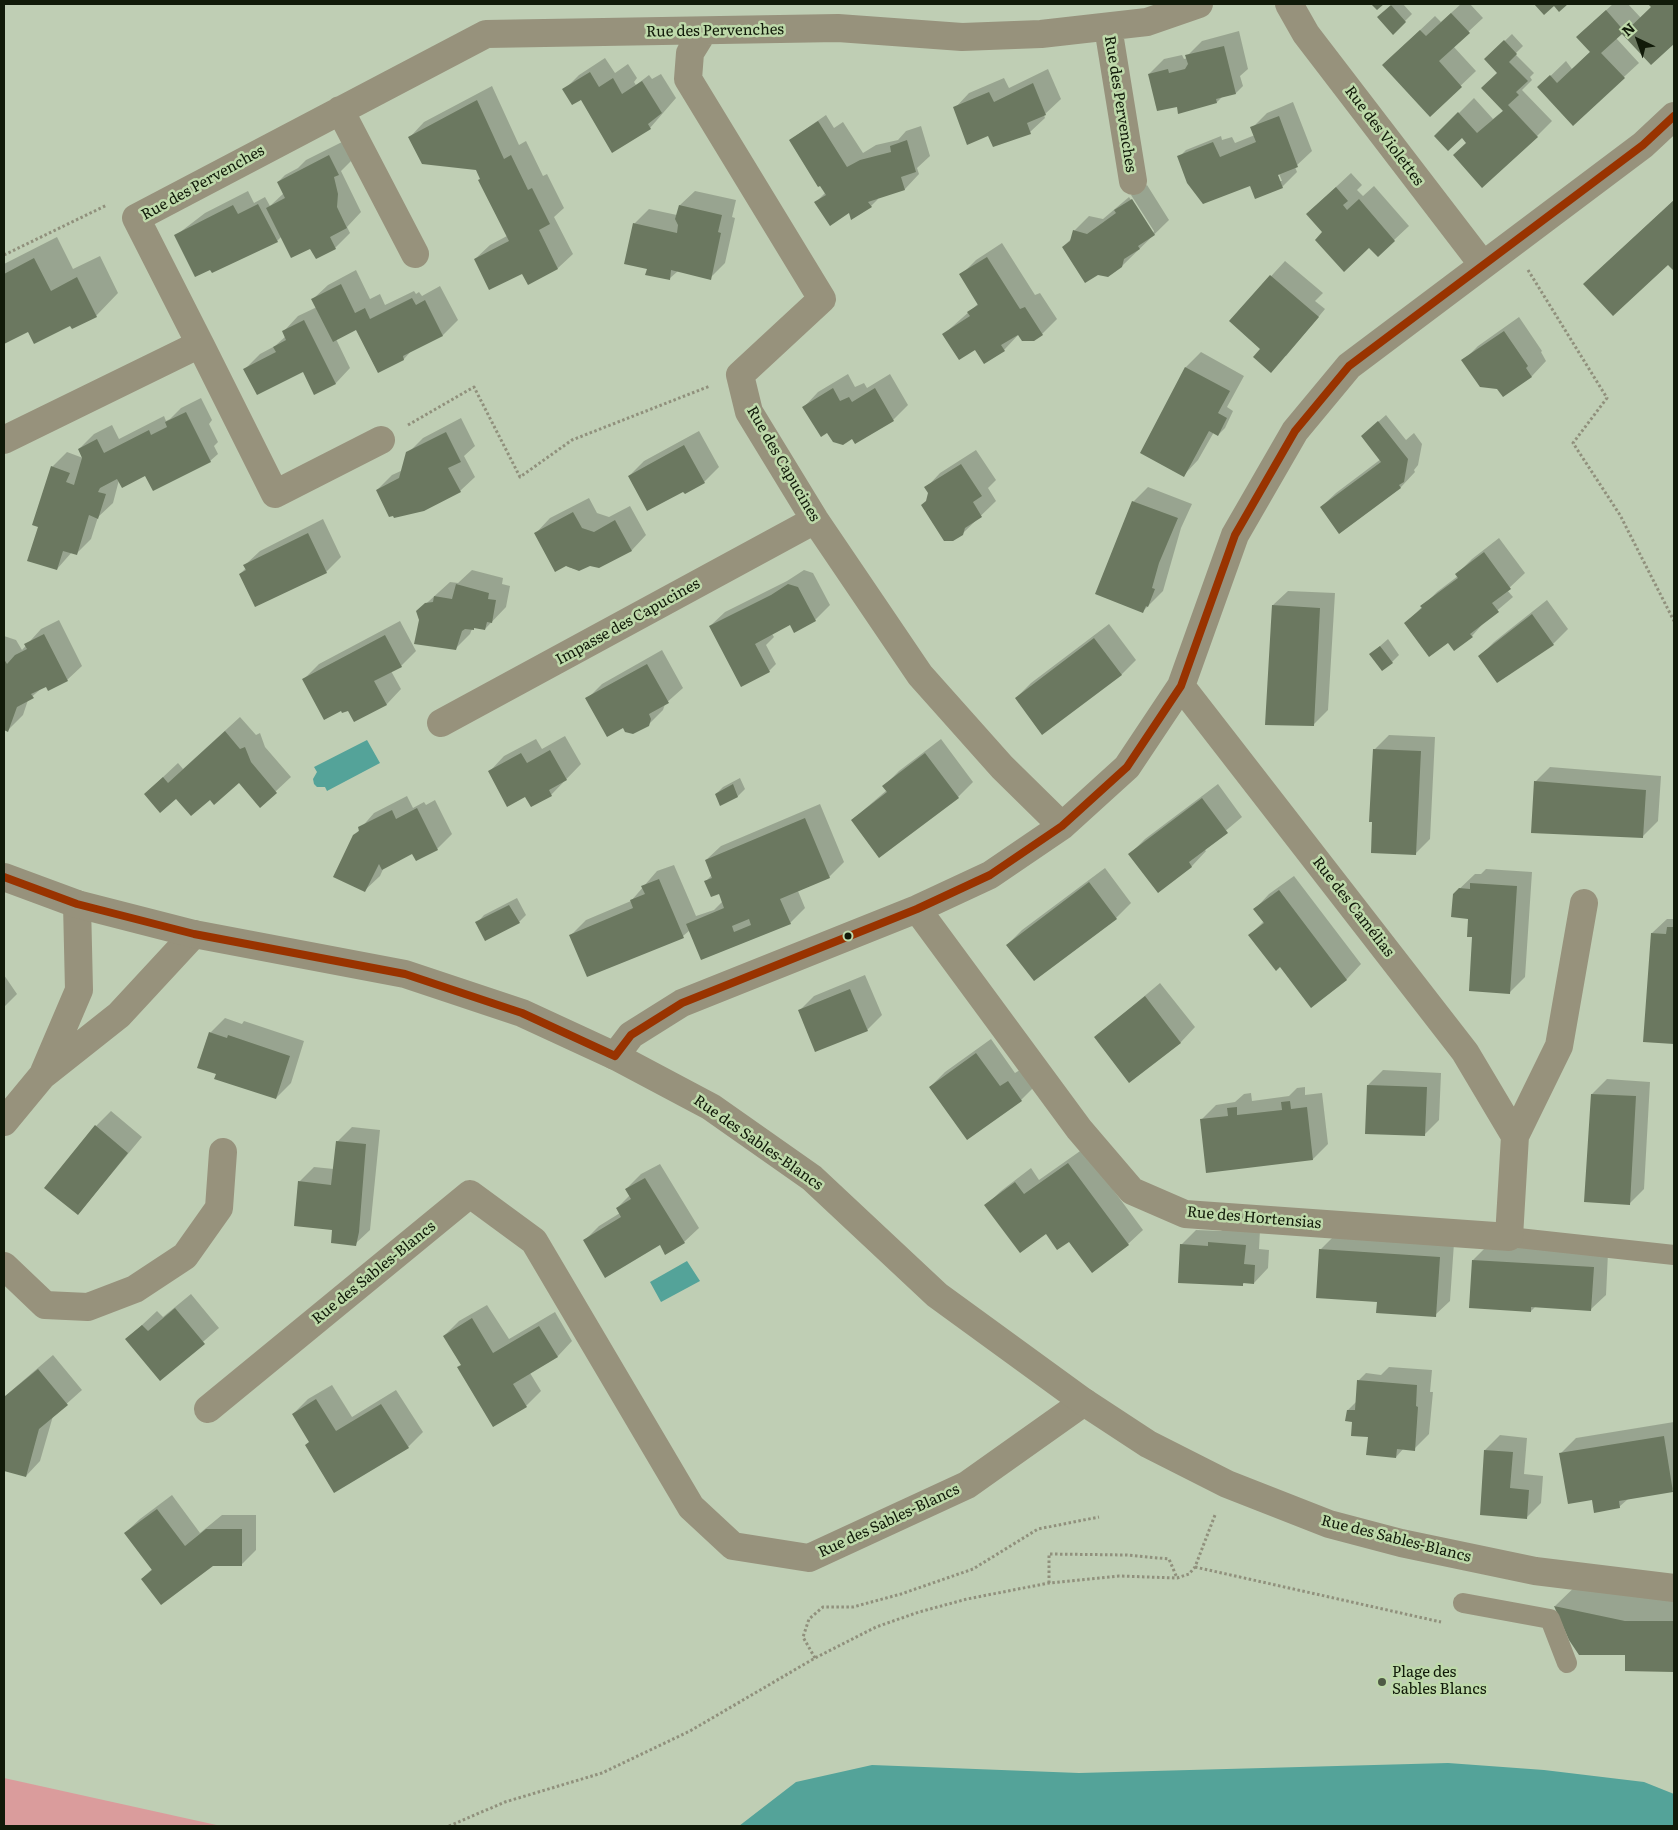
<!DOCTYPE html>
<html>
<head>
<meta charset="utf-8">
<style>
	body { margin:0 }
	#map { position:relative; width:1678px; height:1830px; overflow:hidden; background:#bfceb4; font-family:Literata,serif }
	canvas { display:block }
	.frame { position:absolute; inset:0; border:5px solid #111a09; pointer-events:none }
	.north { position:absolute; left:1613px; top:15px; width:50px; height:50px; -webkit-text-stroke:4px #bed9aa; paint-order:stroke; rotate:318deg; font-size:14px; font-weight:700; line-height:20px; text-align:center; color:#111a09 }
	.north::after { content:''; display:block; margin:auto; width:18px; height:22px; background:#111a09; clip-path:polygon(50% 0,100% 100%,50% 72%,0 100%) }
</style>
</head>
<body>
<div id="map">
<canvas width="1678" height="1830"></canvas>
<div class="frame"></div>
<div class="north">N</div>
</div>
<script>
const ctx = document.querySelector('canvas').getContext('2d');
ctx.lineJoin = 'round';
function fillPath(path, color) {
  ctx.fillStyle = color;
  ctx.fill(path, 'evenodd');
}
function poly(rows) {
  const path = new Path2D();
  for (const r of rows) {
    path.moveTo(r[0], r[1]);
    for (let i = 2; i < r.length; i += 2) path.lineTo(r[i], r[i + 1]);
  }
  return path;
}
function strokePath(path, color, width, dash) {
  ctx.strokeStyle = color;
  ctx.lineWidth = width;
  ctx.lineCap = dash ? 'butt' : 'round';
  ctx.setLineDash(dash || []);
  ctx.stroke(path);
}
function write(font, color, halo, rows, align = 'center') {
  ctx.font = font + ' Literata,serif';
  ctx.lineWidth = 5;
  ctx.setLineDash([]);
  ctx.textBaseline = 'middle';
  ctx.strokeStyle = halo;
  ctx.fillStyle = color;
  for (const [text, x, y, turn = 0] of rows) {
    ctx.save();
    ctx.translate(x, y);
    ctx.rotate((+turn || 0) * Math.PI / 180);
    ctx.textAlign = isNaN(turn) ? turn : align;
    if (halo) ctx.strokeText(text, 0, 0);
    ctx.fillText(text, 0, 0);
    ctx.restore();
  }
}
fillPath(poly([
	[4,1778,221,1826,4,1826]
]), '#da9c9c');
fillPath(poly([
	[367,740,380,763,327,791,325,787,317,787,314,784,313,779,317,772,314,767],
	[687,1261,700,1281,661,1302,650,1282],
	[1448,1763,1544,1770,1644,1782,1674,1794,1674,1826,739,1826,796,1782,872,1765,1079,1773]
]), '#54a399');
fillPath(poly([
	[1393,4,1403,4,1412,14,1393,33,1386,10],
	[1461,4,1470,4,1483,18,1453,46,1476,71,1430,115,1399,50,1435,16,1441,22],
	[1613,4,1628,4,1641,18,1653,7,1650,4,1674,4,1674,43,1651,64,1622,33,1616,38,1639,63,1573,124,1539,87,1566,61,1572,69,1591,51,1593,22],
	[1239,31,1248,69,1240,76,1243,86,1236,93,1223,96,1217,102,1177,106,1149,74,1164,59,1182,55,1184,59,1188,58,1187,56,1202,41],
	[1512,34,1523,46,1515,54,1534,73,1530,77,1532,80,1522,90,1552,121,1537,136,1468,142,1462,136,1436,136,1474,98,1493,119,1504,110,1499,72,1486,59],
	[605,58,615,73,628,64,637,78,634,82,636,85,649,75,652,79,661,74,676,98,650,128,613,151,581,98,564,90,579,75],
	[1048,69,1061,99,1044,115,1045,118,1030,132,955,108,969,93,1004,78,1009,88],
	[492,86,519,145,526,141,543,176,547,174,564,208,554,217,573,254,558,268,529,283,523,272,475,259,490,245,507,236,476,169,410,137,424,122],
	[1293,102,1312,151,1295,167,1297,172,1282,187,1251,184,1179,157,1186,150,1221,136,1222,140,1232,137,1235,143,1255,135,1252,128,1267,113],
	[1277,169,1282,181,1279,181],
	[826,115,834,128,843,122,863,153,876,145,898,140,906,131,921,126,930,156,917,168,919,174,905,189,877,198,878,199,871,206,849,212,816,202,826,192,790,140],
	[344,141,353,159,341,171,361,212,347,227,350,233,335,248,311,247,282,236,277,241,175,236,205,213,248,191,254,203,265,197,270,206,284,193,278,182,285,175,298,168,306,160],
	[1351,173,1362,185,1357,190,1363,196,1374,186,1409,226,1394,240,1370,246,1324,232,1307,214],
	[1147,185,1169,220,1122,266,1063,247,1072,238,1074,231,1089,216,1103,219,1129,197,1153,233,1154,231,1131,195],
	[695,191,736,200,732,217,735,218,725,263,710,278,678,271,669,279,634,224,649,209,677,215,680,205],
	[1674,200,1674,269,1668,263,1600,269],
	[57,237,73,269,100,256,118,293,96,316,29,330,4,343,4,264],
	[1002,243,1035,295,1040,293,1057,319,1042,334,1019,334,1004,350,984,362,976,349,944,334,979,303,961,275,976,260],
	[1285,261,1323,293,1315,301,1325,309,1286,356,1262,349,1230,321],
	[356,270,370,299,380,294,385,305,414,291,416,294,419,292,422,296,440,286,458,320,443,335,412,350,404,359,378,372,356,329,336,339,350,368,336,383,315,393,303,370,245,369,260,354,275,346,286,336,284,331,298,316,317,307,313,299,328,285],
	[1519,317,1542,351,1541,352,1546,361,1532,376,1503,396,1497,387,1463,361,1478,346],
	[1201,352,1244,376,1227,407,1233,411,1225,428,1218,435,1214,432,1198,460,1184,475,1166,406,1186,367],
	[848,374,855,387,864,383,867,388,890,374,908,405,893,420,852,437,804,407,818,392],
	[201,398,212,420,209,424,218,442,214,446,218,454,210,461,119,480,113,503,98,517,91,539,76,554,72,552,57,569,40,526,52,467,67,452,83,458,79,449,94,434,112,425,119,439,164,416,166,421,170,419,181,408],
	[1386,415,1406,440,1414,433,1422,444,1418,465,1414,470,1415,472,1401,487,1339,532,1321,507,1336,493,1381,459,1370,429],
	[461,418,475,446,464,456,475,477,460,491,377,490,392,475,403,470,408,453,423,438],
	[699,431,719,467,704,482,629,476,644,461],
	[976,450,996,480,988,488,996,501,962,534,928,499,929,493,926,488,940,473],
	[1148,487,1192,504,1181,528,1163,591,1143,611,1133,502],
	[589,498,597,513,609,517,630,506,646,535,632,550,599,567,590,564,579,570,568,567,536,533,550,518],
	[323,519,341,557,326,572,240,574,246,568,245,565,260,551],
	[1499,538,1525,573,1507,590,1513,597,1486,620,1472,636,1448,642,1406,623,1437,592,1458,576,1457,574,1472,559],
	[472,570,503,578,502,584,510,586,506,607,485,629,476,627,472,629,470,634,455,649,420,620,418,611,450,582,458,583],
	[804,570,813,573,830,605,815,620,791,624,772,634,774,637,766,645,776,664,769,671,710,626,725,612,787,581],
	[1288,591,1335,593,1328,710,1313,725,1273,605],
	[1547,600,1568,629,1553,644,1498,682,1480,656,1494,642],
	[59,620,82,666,67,680,43,687,28,700,23,715,8,730,4,729,4,636,16,640,22,650,41,629],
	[400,621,416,651,401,666,391,671,401,689,387,704,355,720,349,709,304,679,319,664],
	[1109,624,1136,660,1121,675,1016,698,1031,683],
	[1388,639,1399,655,1392,662,1371,654],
	[662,650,683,688,665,704,663,710,648,725,624,726,587,699,602,684],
	[240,717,256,735,260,733,265,747,291,777,260,806,239,781,210,798,176,797,145,794,178,763,183,769],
	[1389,735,1435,737,1430,839,1415,854,1374,750],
	[565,736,581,764,551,795,531,806,526,795,490,771,504,756,536,739,542,749],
	[941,739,973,782,958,797,879,856,852,820,887,790,884,786,899,771],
	[1550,767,1661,776,1658,821,1643,836,1535,782],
	[740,778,745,789,738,796,720,805,716,794,723,787],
	[1218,784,1242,817,1204,849,1206,851,1192,866,1158,891,1130,854,1145,839],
	[407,796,413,808,424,802,426,805,435,800,452,834,437,849,412,851,384,867,380,876,365,890,354,836,374,813],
	[820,804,844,862,829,877,798,891,805,908,790,923,702,958,690,930,683,936,571,935,586,920,631,901,657,871,674,865,696,916,714,910,722,902,720,892,705,882,712,875,706,860,721,846],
	[1105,868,1131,903,1116,918,1034,980,1007,945,1022,930],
	[1486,869,1532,872,1525,977,1510,992,1454,894,1475,874,1481,874],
	[1294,876,1361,964,1347,979,1311,1006,1280,965,1250,935,1264,921,1255,909,1269,894],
	[517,898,526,915,519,922,477,923,484,915],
	[1667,919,1674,919,1674,1043,1645,1041,1652,933],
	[4,975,17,994,4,1007],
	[865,975,882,1015,867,1030,799,1011,814,996],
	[1160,983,1195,1027,1181,1042,1129,1081,1096,1037],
	[225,1018,242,1024,244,1021,304,1041,291,1083,276,1098,217,1073,210,1033],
	[991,1039,1015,1073,1023,1068,1036,1085,1021,1100,930,1087,945,1072],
	[1383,1070,1441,1073,1439,1120,1424,1135,1368,1085],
	[1607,1079,1650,1082,1644,1189,1629,1204,1592,1094],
	[1305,1087,1305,1095,1322,1093,1328,1144,1313,1159,1201,1120,1216,1105,1235,1102,1244,1094,1251,1093,1252,1101,1289,1096,1297,1088],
	[111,1111,142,1137,78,1214,96,1126],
	[352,1127,380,1130,370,1230,355,1244,334,1229,299,1182,314,1167,334,1169,337,1142],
	[1083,1149,1143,1230,1128,1244,1069,1241,986,1205,1001,1191,1031,1168,1039,1180],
	[660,1164,699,1228,684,1242,584,1241,599,1226,620,1213,617,1208,630,1195,626,1189,641,1174],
	[1224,1228,1260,1230,1259,1249,1269,1250,1268,1268,1254,1283,1245,1282,1242,1285,1181,1245,1196,1230,1221,1231],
	[1335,1235,1454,1243,1450,1301,1435,1315,1378,1300,1320,1250],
	[1488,1245,1608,1253,1606,1295,1591,1309,1536,1306,1531,1311,1473,1260],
	[191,1294,219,1328,160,1379,127,1339,157,1311,163,1317],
	[487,1305,509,1339,555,1312,572,1341,558,1356,530,1373,541,1391,526,1406,462,1365,444,1336,459,1321],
	[53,1355,82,1390,53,1416,40,1461,26,1476,4,1470,4,1397],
	[1389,1367,1432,1370,1430,1392,1433,1392,1429,1434,1414,1449,1404,1448,1396,1457,1353,1421,1348,1410,1357,1401,1359,1380,1366,1373,1381,1375],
	[332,1385,352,1417,396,1390,423,1432,408,1447,310,1441,293,1414,308,1399],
	[1674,1422,1674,1489,1628,1499,1619,1507,1593,1498,1561,1453,1576,1438],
	[1500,1435,1527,1438,1524,1474,1543,1476,1541,1503,1526,1518,1485,1450],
	[172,1495,200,1533,222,1515,256,1515,256,1550,241,1565,213,1565,142,1579,152,1569,125,1533,140,1519],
	[1584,1578,1674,1592,1674,1671,1626,1670,1626,1654,1555,1606]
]), '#0003');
fillPath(poly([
	[1371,4,1384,4,1377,10],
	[1534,4,1568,4,1559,12,1554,6,1544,15],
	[1648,4,1674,4,1674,44,1651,65,1622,34,1601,53,1625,78,1573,126,1537,87,1550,75,1557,83,1590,52,1576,37,1606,10,1625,32,1651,7],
	[1391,5,1406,22,1393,35,1377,17],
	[1451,13,1470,33,1439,61,1462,87,1430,117,1382,65,1420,30,1426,36],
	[1504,40,1517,54,1509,62,1528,81,1516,92,1519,95,1508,105,1538,137,1482,188,1453,155,1466,143,1462,138,1448,151,1434,136,1458,112,1477,133,1503,111,1481,88,1497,73,1484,59],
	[1224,46,1236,94,1216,99,1217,103,1178,114,1177,107,1157,111,1148,74,1168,69,1169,73,1185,69,1188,64,1185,55],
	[590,72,599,87,613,78,622,94,642,81,662,113,648,124,651,129,612,153,581,100,572,105,562,89],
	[1033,83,1046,115,1027,123,1031,134,993,147,988,136,967,145,953,107,989,92,994,102],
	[477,100,504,159,511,155,528,190,532,188,550,224,539,230,558,269,528,285,522,274,489,290,474,259,509,241,478,180,480,179,476,170,422,164,408,137],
	[1279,116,1298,167,1278,175,1283,188,1255,199,1250,186,1203,204,1187,183,1177,156,1213,142,1220,157,1256,142,1250,127],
	[818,121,847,167,860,160,891,152,890,146,907,140,916,172,901,177,905,190,868,202,872,207,851,220,849,213,830,226,814,202,826,195,820,186,818,187,789,140],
	[329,155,339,175,334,177,338,194,337,207,347,228,330,237,336,249,316,259,310,249,291,258,266,208,285,198,277,182],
	[1336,187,1348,201,1343,205,1347,210,1359,199,1395,241,1378,257,1369,248,1344,272,1315,240,1322,232,1306,214],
	[1132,199,1155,235,1138,246,1140,249,1124,259,1122,267,1108,277,1098,275,1085,283,1062,247,1070,241,1073,230,1087,234,1116,213,1114,210],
	[1674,200,1674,271,1668,265,1613,316,1583,284],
	[258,204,278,242,212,273,210,270,195,277,174,235,233,205,238,214],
	[679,205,722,215,718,232,721,233,711,280,671,270,670,280,645,275,647,269,624,264,633,223,677,233,678,225,675,219],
	[987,257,1020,309,1025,307,1043,335,1034,341,1022,341,1018,335,1001,345,1005,351,984,364,975,350,959,360,942,334,970,316,967,312,978,305,959,274],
	[34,258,51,291,77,277,97,317,72,329,70,326,34,344,28,332,4,344,4,274],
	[1270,275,1319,317,1271,373,1253,357,1260,349,1229,321],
	[341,284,355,313,365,308,370,319,412,298,416,305,425,300,443,336,403,356,404,360,378,373,356,330,333,342,311,299],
	[304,320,336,384,314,395,303,372,257,395,243,369,276,352,273,347,286,340,282,331],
	[1504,331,1528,366,1526,368,1532,377,1503,397,1497,389,1480,387,1461,360],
	[1185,367,1230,391,1218,413,1227,418,1218,436,1209,431,1184,477,1140,453],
	[833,388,840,401,849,397,852,402,875,388,894,421,855,444,852,439,843,445,833,442,827,433,821,437,802,407],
	[186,412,211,462,153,491,145,476,122,488,117,479,100,488,98,492,106,494,98,519,89,515,77,555,63,551,57,570,27,561,38,527,32,525,51,466,70,473,66,482,74,485,82,458,78,449,97,439,104,453,149,430,151,435,167,427,165,422],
	[1378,421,1408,459,1404,482,1399,485,1401,488,1339,534,1320,507,1381,462,1361,436],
	[446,432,461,462,448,468,461,492,424,511,394,518,393,516,389,517,376,490,399,478,406,452],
	[684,445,705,483,685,494,683,492,647,511,628,476],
	[961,464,982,496,973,502,982,517,965,528,963,535,953,541,944,541,921,505,926,501,928,493,924,487],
	[1132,501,1178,518,1159,563,1152,588,1155,589,1148,607,1146,606,1143,613,1095,594],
	[573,512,582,528,594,532,615,520,632,551,599,568,590,566,579,571,566,566,555,572,534,533],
	[308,533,327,573,255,607,239,574,246,570,243,565],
	[1484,552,1511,589,1492,603,1499,612,1470,634,1473,637,1454,651,1448,643,1429,657,1404,623,1422,608,1420,606,1458,578,1455,574],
	[456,584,489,593,488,599,496,600,492,623,487,622,485,630,474,628,474,630,465,629,462,631,456,650,414,644,419,620,416,611,425,603,433,602,434,596,452,599],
	[788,584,798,587,816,621,794,633,790,625,755,644,770,672,741,687,709,626,771,595],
	[1272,605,1320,608,1314,726,1265,725],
	[1532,614,1554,645,1497,683,1478,656],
	[44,634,68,681,48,691,46,687,31,694,34,698,17,707,8,732,4,730,4,659,7,664,15,655,27,649,24,644],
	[385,635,402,667,374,681,387,705,354,722,348,711,342,713,341,711,324,720,302,679],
	[1094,638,1122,675,1042,735,1015,698],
	[1380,646,1393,663,1382,671,1369,654],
	[647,664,669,703,649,714,651,719,649,726,633,734,625,732,623,728,607,737,585,698],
	[225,731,240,749,245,747,251,762,277,793,260,808,239,783,214,805,210,800,191,816,176,799,160,813,144,794,163,777,168,783],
	[1373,749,1421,751,1416,855,1371,853,1372,822,1369,822],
	[550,750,567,780,549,790,552,796,531,807,525,797,507,807,488,771,521,753,527,763],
	[925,753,959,798,879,858,851,820,887,792,882,786],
	[1534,781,1646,790,1643,838,1531,833],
	[733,784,738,797,720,806,715,794],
	[1202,798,1228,833,1189,862,1192,867,1158,893,1128,854],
	[417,808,438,850,416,861,412,854,382,870,379,864,365,892,333,877,353,835,359,831,358,827,392,810,396,819],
	[805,818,830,878,780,899,791,924,701,960,686,924,724,908,719,894,711,897,704,881,712,878,705,860],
	[749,919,751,925,734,932,732,926],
	[659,879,684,938,587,977,569,935,633,908,630,900,645,894,641,886],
	[1089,882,1117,919,1034,981,1006,945],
	[1470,883,1517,886,1510,994,1469,991,1472,937,1467,937,1468,919,1451,917,1453,894,1459,888,1470,889],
	[1279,890,1347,980,1311,1008,1280,967,1276,971,1248,935,1264,923,1253,909],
	[509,905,520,923,485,941,475,922],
	[1667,927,1674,927,1674,1044,1643,1042,1651,933,1666,934],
	[850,989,868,1031,815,1052,798,1010],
	[1145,996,1181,1043,1129,1083,1094,1037],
	[209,1032,227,1038,228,1035,290,1056,276,1099,214,1079,216,1074,197,1068],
	[976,1053,1000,1086,1008,1081,1022,1101,967,1140,929,1087],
	[1367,1085,1427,1087,1425,1136,1365,1134],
	[1591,1094,1636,1096,1630,1205,1584,1202],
	[1290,1101,1291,1109,1307,1107,1313,1160,1206,1173,1200,1119,1228,1116,1227,1108,1237,1107,1237,1115,1282,1110,1281,1102],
	[95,1125,128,1153,78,1215,44,1188],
	[336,1141,366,1144,359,1232,356,1246,331,1243,332,1230,294,1226,298,1181,331,1185],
	[1068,1163,1129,1245,1092,1273,1069,1242,1057,1250,1046,1234,1020,1253,984,1205,1015,1182,1024,1194],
	[645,1178,685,1243,665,1255,660,1245,605,1278,583,1240,621,1217,616,1208,631,1199,625,1189],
	[1208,1242,1246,1245,1244,1264,1255,1265,1254,1284,1243,1283,1243,1286,1178,1283,1180,1244,1208,1246],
	[1319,1249,1440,1257,1436,1317,1376,1313,1377,1302,1316,1298],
	[1472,1260,1594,1267,1591,1311,1531,1307,1531,1312,1469,1308],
	[175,1308,205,1344,160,1381,125,1339,142,1325,148,1331],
	[472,1318,493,1353,539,1326,558,1357,513,1384,527,1407,493,1427,457,1367,461,1365,443,1336],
	[38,1369,68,1405,39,1429,26,1477,4,1471,4,1397],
	[1357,1380,1417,1385,1416,1406,1418,1407,1415,1451,1397,1449,1396,1458,1366,1455,1368,1437,1351,1436,1352,1422,1345,1421,1347,1410,1355,1410],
	[316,1399,336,1431,381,1404,409,1448,334,1493,305,1445,309,1442,292,1414],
	[1664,1436,1673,1492,1619,1501,1620,1508,1594,1513,1592,1500,1568,1504,1559,1453],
	[1484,1450,1513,1452,1510,1488,1529,1490,1527,1519,1480,1515],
	[157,1509,185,1546,206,1529,242,1529,242,1566,213,1566,161,1605,141,1579,152,1570,124,1533],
	[1554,1606,1625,1621,1674,1621,1674,1672,1625,1671,1625,1655,1579,1655,1569,1640]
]), '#6b7860');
strokePath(poly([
	[4,255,107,205],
	[1528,270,1607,398,1573,443,1620,515,1674,621],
	[408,425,474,387,520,477,572,440,710,386],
	[1195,1567,1441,1622],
	[1049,1583,1049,1554,1127,1555,1169,1559,1177,1578],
	[815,1658,803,1637,809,1619,823,1607,853,1607,901,1594,973,1569,1038,1529,1099,1517],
	[449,1826,505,1802,602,1773,690,1731,815,1658,876,1627,919,1612,967,1599,1049,1583,1119,1576,1177,1578,1189,1574,1195,1567,1215,1515]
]), '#90907c', 3, [2.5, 2.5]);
strokePath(poly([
	[1509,1237,1674,1255],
	[1463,1603,1550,1619,1567,1663]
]), '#97927c', 20);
strokePath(poly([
	[1289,4,1306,34,1483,265],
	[1108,27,1133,181],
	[703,32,690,53,688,79,822,299,740,375,749,412,815,520,920,675,1002,767,1062,826],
	[340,110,415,254],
	[200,344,275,494,381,440],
	[4,440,200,344,136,218,486,34,838,28,962,37,1041,34,1147,22,1199,4],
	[1181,686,1465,1052,1515,1136],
	[441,723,815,520],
	[917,909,1079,1129,1132,1191,1185,1214,1509,1237,1515,1136,1559,1046,1584,903],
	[615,1056,631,1035,682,1003,917,909,990,875,1062,826,1127,767,1181,686,1235,535,1295,431,1349,366,1643,145,1674,116],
	[44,1072,79,990,77,904],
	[4,1122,42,1076,119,1015,194,934],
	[4,1266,45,1305,88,1307,135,1289,185,1256,219,1208,223,1152],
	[208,1409,470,1194,534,1241,691,1507,733,1546,809,1558,967,1485,1084,1402]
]), '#97927c', 28);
strokePath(poly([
	[4,877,77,904,194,934,405,974,522,1013,615,1056,711,1107,812,1178,937,1295,1084,1402,1148,1444,1227,1484,1329,1524,1401,1543,1535,1571,1674,1588]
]), '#97927c', 28);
strokePath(poly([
	[4,877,77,904,194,934,405,974,522,1013,615,1056],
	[615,1056,631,1035,682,1003,917,909,990,875,1062,826,1127,767,1181,686,1235,535,1295,431,1349,366,1643,145,1674,116]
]), '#930', 8);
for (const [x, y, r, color] of [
	[848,936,4.5,"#111a09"],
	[1382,1682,5,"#4e5945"]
]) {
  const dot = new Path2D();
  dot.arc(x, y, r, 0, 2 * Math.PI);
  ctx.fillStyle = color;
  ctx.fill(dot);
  strokePath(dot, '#bed9aa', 2);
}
write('15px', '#111a09', '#bed9aa', [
	["Rue des Pervenches",715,31,-1],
	["Rue des Pervenches",1120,104,81],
	["Rue des Violettes",1384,136,53],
	["Rue des Pervenches",203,183,-29],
	["Rue des Capucines",783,464,60],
	["Impasse des Capucines",628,622,-29],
	["Rue des Camélias",1353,907,52],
	["Rue des Sables-Blancs",758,1143,35],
	["Rue des Hortensias",1254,1218,5],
	["Rue des Sables-Blancs",374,1273,-39],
	["Rue des Sables-Blancs",889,1521,-25],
	["Rue des Sables-Blancs",1396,1539,14]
]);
write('15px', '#111a09', '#bed9aa', [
	["Plage des",1392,1673],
	["Sables Blancs",1392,1690]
], 'left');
</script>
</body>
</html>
